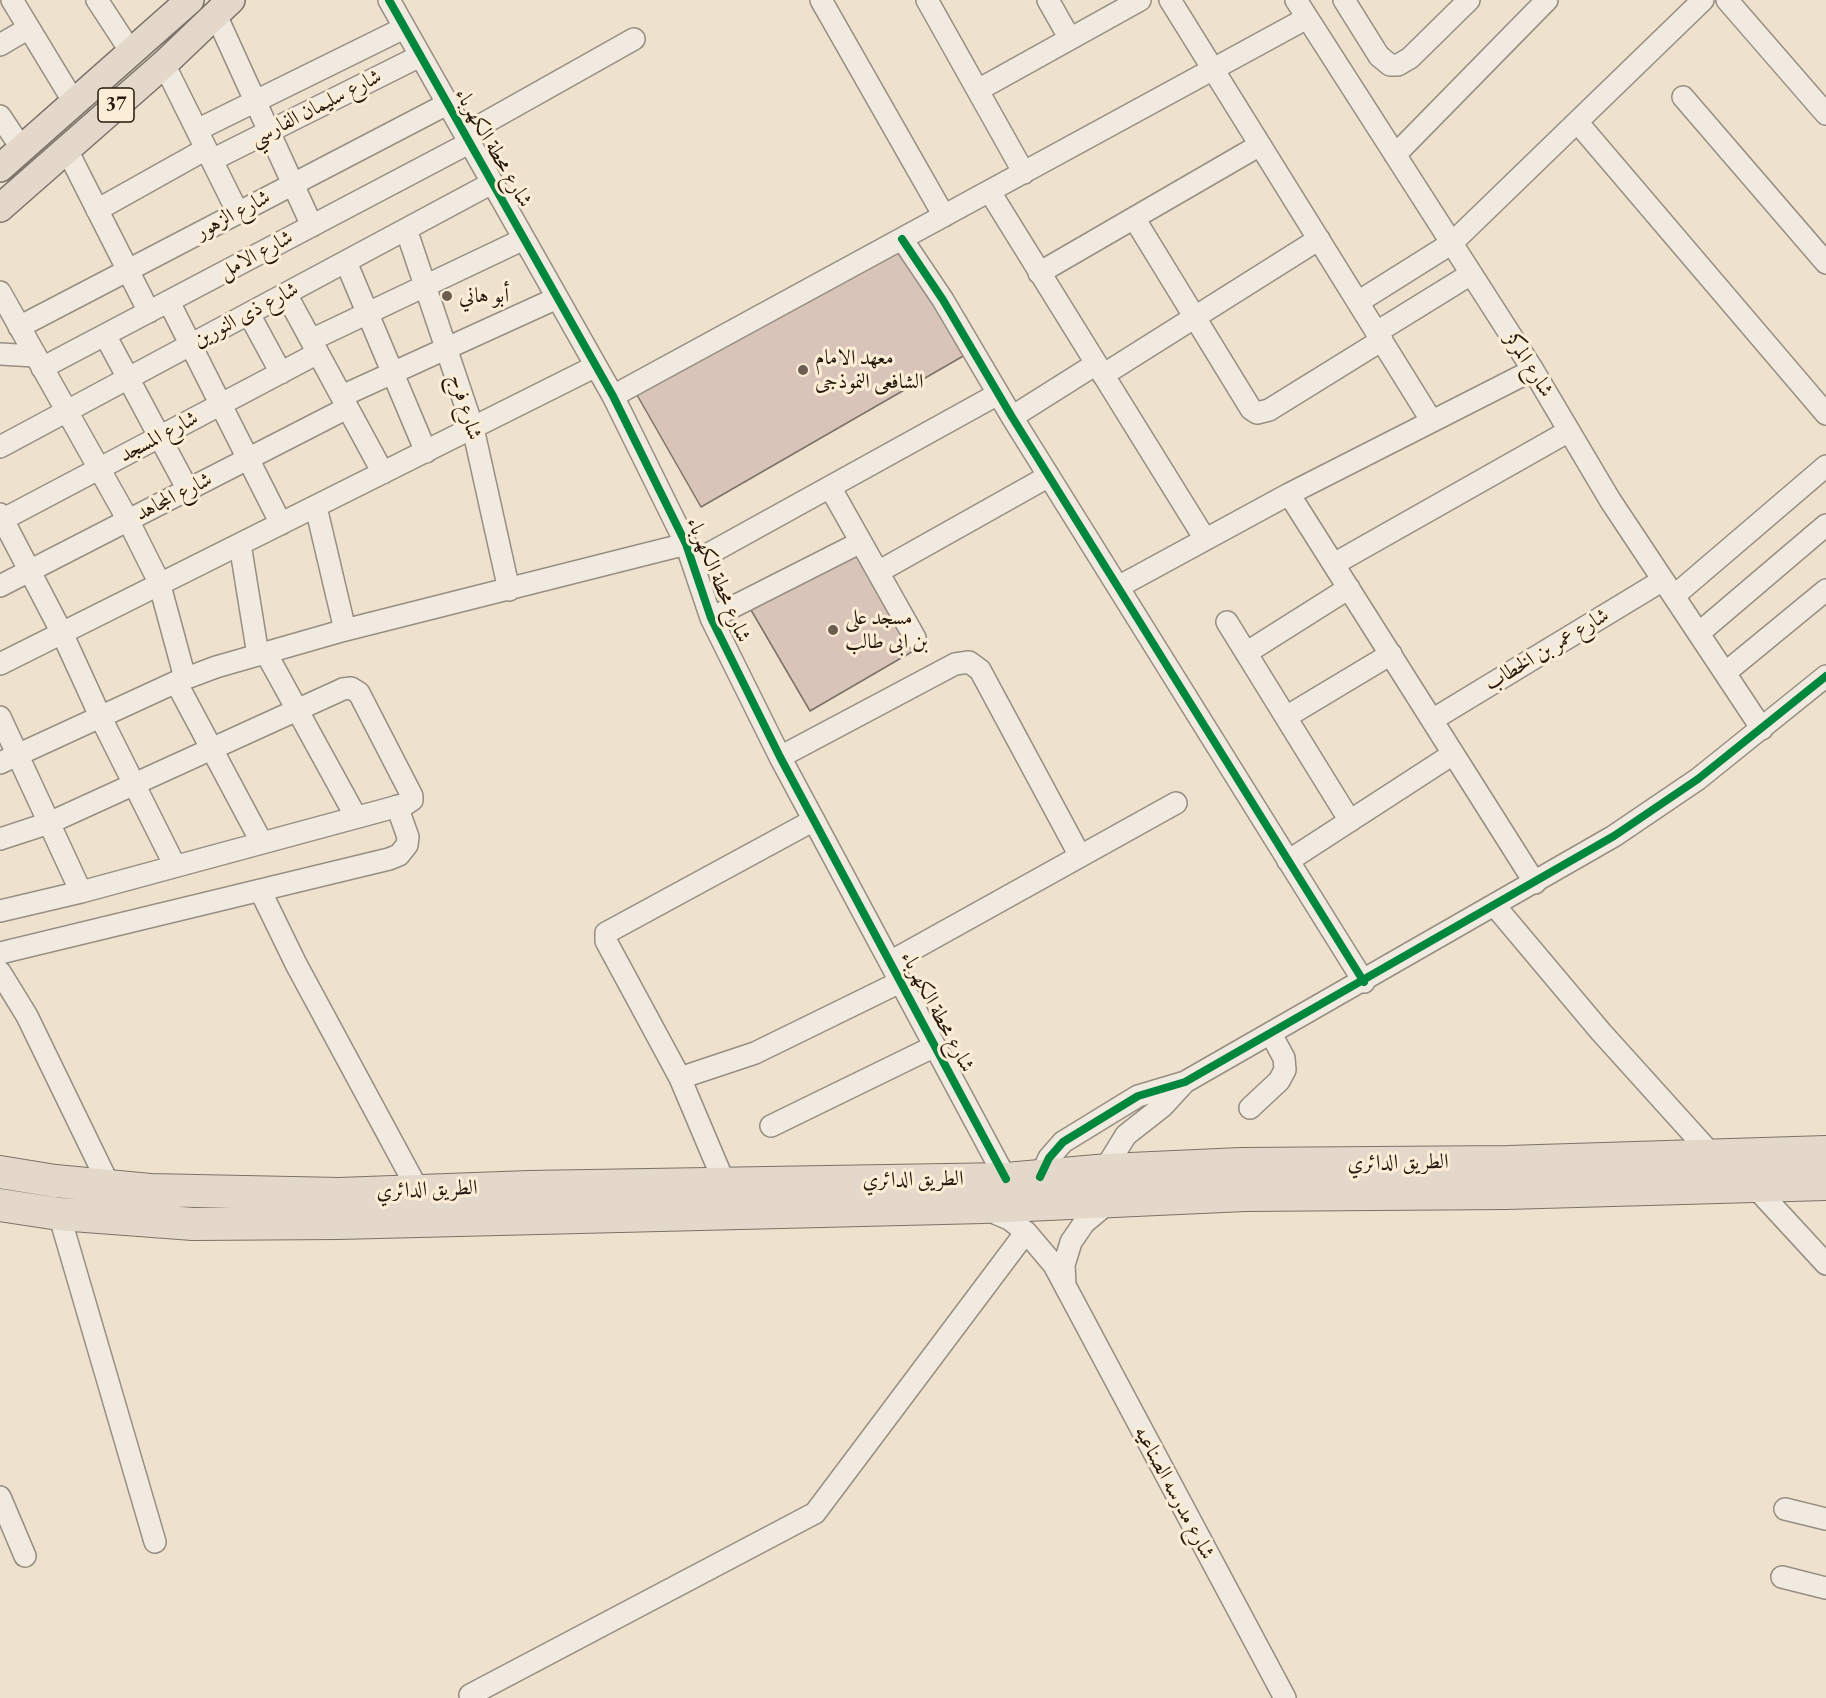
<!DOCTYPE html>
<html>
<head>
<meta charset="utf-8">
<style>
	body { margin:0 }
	canvas { display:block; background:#eee1ce }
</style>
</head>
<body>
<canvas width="1826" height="1698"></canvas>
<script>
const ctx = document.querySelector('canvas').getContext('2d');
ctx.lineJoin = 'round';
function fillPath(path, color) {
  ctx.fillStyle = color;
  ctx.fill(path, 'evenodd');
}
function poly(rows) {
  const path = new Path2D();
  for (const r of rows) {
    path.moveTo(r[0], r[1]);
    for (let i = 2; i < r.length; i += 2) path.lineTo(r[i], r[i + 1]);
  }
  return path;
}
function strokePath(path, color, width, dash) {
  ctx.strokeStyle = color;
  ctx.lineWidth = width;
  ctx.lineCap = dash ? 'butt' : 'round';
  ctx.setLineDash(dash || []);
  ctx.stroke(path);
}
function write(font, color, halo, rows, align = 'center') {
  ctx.font = font + ' "EB Garamond",Amiri,serif';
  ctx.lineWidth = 6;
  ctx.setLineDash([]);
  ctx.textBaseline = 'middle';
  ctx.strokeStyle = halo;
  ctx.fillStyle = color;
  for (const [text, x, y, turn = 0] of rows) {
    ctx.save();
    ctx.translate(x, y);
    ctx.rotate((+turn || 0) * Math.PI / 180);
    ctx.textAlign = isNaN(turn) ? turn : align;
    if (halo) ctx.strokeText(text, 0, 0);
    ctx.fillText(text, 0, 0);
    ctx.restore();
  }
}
const building = poly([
	[904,232,972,351,701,507,633,388,904,232],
	[857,549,915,650,810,711,751,610,857,549]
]);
fillPath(building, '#d8c4b8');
strokePath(building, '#7a7268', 1.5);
const minor = poly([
	[12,0,75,104],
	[97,0,131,52],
	[389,0,613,396,686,544,711,618,780,757,1006,1179],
	[821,0,944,216],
	[927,0,1024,173],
	[1048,0,1070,39],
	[1170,0,1431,420],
	[1296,0,1533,370,1610,500,1762,729],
	[1344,0,1379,56,1390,65,1398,65,1410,58,1469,0],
	[1727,0,1826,114],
	[216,15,312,226],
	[0,45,29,28],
	[164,64,238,213],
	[978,90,1140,0],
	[1683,97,1826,263],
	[0,116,22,149],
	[1578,123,1826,414],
	[197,130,404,28],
	[465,134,634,39],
	[66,148,149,312],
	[1395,155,1547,0],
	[212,160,420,56],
	[990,192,1205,539],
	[97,210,206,149],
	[1134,218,1251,409,1257,413,1269,410,1382,340],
	[406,229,473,428,509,590],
	[902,239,943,300,1012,417,1364,982],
	[346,262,426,452],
	[1039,273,1260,145],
	[0,292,128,520,159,582,185,678],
	[286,294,383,473],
	[169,302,281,524],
	[1358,302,1452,243,1703,0],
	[249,314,281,373],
	[19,327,447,104],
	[1377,332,1471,274],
	[105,335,188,490],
	[311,340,524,239],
	[0,354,35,356],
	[42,368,469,143],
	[1103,375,1319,239],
	[342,396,557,298],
	[613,396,1307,18],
	[1012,417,1096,364],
	[0,447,492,183],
	[830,487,915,638],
	[1289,494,1535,883],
	[0,514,62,633,100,716,175,866],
	[0,521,318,353],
	[240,544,258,655],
	[694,562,998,394],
	[1334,564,1569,431],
	[878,572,1049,476],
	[0,586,347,408],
	[1118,587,1289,494,1533,370],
	[1674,596,1826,466],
	[711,618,861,542],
	[1227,622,1350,821],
	[345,630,686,544],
	[1699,633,1826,525],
	[266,653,356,817],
	[1246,653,1349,588],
	[0,664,596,366],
	[1725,673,1826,590],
	[176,682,262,843],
	[0,717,81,892,0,911],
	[1286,717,1391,654],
	[1432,720,1663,580],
	[780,757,955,664,969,662,980,670,1080,856],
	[0,763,176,682,216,667,345,630,316,507],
	[0,839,49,823,343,689,351,688,359,693,412,796,412,800,406,804,81,892],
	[1288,861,1453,754],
	[260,890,296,964,418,1190],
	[1495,906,1601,1032,1713,1156],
	[0,953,389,859,399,855,407,845,408,837,397,806],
	[890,962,1176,803],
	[0,972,27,1016,110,1187],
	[680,1078,755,1053,900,982],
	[1250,1108,1279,1081,1285,1070,1284,1058,1271,1034],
	[771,1126,935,1046],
	[1108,1170,1110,1161,1126,1135,1163,1106,1185,1082],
	[1040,1177,1049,1158,1063,1142,1138,1096,1185,1082,1614,836,1698,779,1826,676],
	[724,1182,680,1078,606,941,606,933,814,820],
	[1755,1187,1826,1264],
	[988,1210,1009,1219,1026,1232,1054,1265,1285,1698],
	[59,1214,155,1542],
	[1065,1285,1064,1265,1071,1242,1084,1223,1102,1208,1114,1203],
	[0,1497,25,1556],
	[1785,1509,1826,1519],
	[1782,1577,1826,1588],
	[470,1695,815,1513,1026,1232]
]);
const major = poly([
	[0,168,190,0],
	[0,208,164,64,231,0]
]);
const highway = poly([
	[0,1172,55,1181,150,1190,339,1194,529,1187,1006,1179,1108,1170,1241,1164,1508,1162,1826,1152],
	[0,1205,59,1214,193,1224,338,1223,983,1207,1245,1195,1506,1193,1826,1184]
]);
strokePath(minor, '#978e82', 24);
strokePath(major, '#7a7268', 30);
strokePath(highway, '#7a7268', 34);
strokePath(minor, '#f0eae0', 21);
strokePath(major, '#e3d8ca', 27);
strokePath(highway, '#e3d8ca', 32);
strokePath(poly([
	[389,0,613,396,686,544,711,618,780,757,1006,1179],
	[902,239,943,300,1012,417,1364,982],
	[1040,1177,1049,1158,1063,1142,1138,1096,1185,1082,1614,836,1698,779,1826,676]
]), '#00873e', 8);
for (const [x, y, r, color] of [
	[447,296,6,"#6b5e50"],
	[803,370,6,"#6b5e50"],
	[833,630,6,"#6b5e50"]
]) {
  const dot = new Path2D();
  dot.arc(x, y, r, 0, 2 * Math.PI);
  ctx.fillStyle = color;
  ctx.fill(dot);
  strokePath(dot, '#fcedd7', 2);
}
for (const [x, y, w] of [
	[116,105,36]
]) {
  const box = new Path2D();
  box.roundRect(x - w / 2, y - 17, w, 34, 4.5);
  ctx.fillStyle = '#fcedd7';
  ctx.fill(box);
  strokePath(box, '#24180c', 1.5);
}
write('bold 20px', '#24180c', null, [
	["37",116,105]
]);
write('21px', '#24180c', '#fcedd7', [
	["شارع سليمان الفارسي",316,108,-27],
	["شارع محطة الكهرباء",493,148,60],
	["شارع الزهور",233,215,-28],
	["شارع الامل",256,255,-28],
	["شارع ذى النورين",246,315,-28],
	["شارع المركز",1529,365,58],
	["شارع فرج",465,407,73],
	["شارع المسجد",159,437,-28],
	["شارع المجاهد",174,497,-27],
	["شارع محطة الكهرباء",718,580,67],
	["شارع عمر بن الخطاب",1547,650,-31],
	["شارع محطة الكهرباء",937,1012,62],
	["الطريق الدائري",1398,1163,-1],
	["الطريق الدائري",913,1180,-1],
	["الطريق الدائري",427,1190,-2],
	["شارع مدرسه الصناعيه",1174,1493,62]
]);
write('21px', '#24180c', '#fcedd7', [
	["أبو هاني",459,296],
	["معهد الامام",815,358],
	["الشافعى النموذجى",815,382],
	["مسجد على",845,618],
	["بن ابى طالب",845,642]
], 'left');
</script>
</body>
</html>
